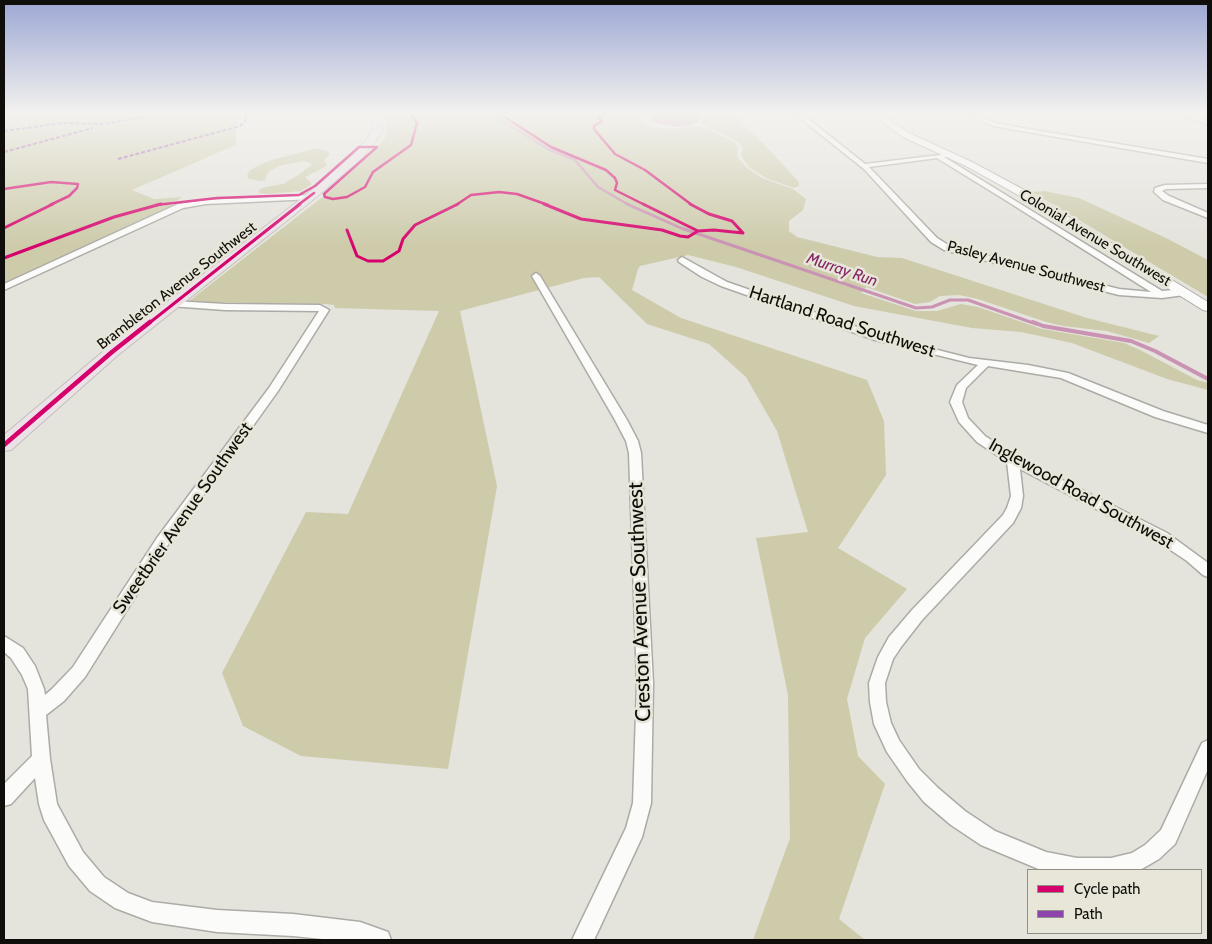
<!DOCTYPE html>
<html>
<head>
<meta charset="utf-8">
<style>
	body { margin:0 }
	#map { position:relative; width:1212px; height:944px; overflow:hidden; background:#e4e3dc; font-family:Cabin,sans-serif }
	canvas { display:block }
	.frame { position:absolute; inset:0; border:5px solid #0f0e0a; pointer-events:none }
	.legend { position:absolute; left:1027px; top:869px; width:175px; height:65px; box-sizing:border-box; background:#e7e6d8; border:1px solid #919086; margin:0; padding:6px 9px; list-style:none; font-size:15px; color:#0f0e0a }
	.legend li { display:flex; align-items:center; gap:10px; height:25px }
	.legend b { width:25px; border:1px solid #919086 }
</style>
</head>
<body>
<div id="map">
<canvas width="1212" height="944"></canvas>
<div class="frame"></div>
<ul class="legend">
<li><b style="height:6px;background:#d6006c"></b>Cycle path</li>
<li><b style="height:6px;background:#8e44ad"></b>Path</li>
</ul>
</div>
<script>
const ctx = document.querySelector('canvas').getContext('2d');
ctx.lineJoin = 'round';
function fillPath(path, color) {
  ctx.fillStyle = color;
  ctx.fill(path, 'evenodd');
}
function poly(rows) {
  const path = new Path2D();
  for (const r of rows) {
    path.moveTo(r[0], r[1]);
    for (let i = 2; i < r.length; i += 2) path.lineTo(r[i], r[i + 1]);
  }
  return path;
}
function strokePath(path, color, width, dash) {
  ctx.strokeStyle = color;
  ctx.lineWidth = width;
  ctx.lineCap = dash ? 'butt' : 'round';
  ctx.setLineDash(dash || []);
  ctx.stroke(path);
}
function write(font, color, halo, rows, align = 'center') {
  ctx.font = font + ' Cabin,sans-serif';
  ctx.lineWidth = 5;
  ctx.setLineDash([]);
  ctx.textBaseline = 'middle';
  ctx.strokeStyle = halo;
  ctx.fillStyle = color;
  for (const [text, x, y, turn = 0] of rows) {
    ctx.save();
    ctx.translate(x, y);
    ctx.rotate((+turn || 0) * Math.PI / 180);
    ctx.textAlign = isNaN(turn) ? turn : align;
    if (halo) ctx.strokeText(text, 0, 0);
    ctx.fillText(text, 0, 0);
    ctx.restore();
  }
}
fillPath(poly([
	[4,114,236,114,239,119,236,122,236,145,132,190,154,199,182,197,178,200,166,203,177,208,4,285],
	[383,114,644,114,641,119,645,124,654,127,673,129,696,126,707,128,735,142,738,148,737,157,747,168,762,178,793,189,806,199,803,210,789,221,789,231,797,237,877,257,902,258,1087,318,1159,336,1149,343,1107,331,1063,326,1046,322,978,299,959,295,940,296,930,302,915,304,866,287,861,293,916,311,937,311,961,304,978,307,1042,329,1124,343,1140,350,1197,380,1208,383,1208,390,1167,379,1072,343,1021,332,972,328,854,306,736,267,688,255,640,266,638,269,632,290,681,318,867,380,884,421,886,475,838,548,907,589,865,638,847,699,858,756,885,784,839,919,865,940,753,940,790,838,788,695,756,538,808,532,777,431,746,377,709,344,647,324,599,277,584,278,460,311,497,486,448,769,301,756,243,726,222,673,306,512,348,514,439,311,335,308,334,305,326,304,188,302,330,191,368,157,385,138,387,124],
	[705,114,733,114,764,144,799,182,799,186,794,188,766,178,750,168,741,156,743,148,738,142,700,123],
	[318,148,329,152,329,155,324,160,327,166,305,177,312,184,301,191,267,194,259,193,259,190,265,187,283,184,300,174,312,164,304,161,279,166,268,172,265,180,261,181,249,179,247,176,249,171,257,166,271,160],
	[1044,191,1079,198,1166,238,1208,260,1208,297,1032,192]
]), '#cdcbaa');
fillPath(poly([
	[654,114,702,114,698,122,692,125,675,127,653,122,651,119]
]), '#ca93b3');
strokePath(poly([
	[491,114,548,149,575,160,598,187,629,205]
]), '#ca93b3', 2.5);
strokePath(poly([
	[627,204,681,228,916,308,932,307,950,300,968,300,1036,324]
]), '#ca93b3', 3);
strokePath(poly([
	[1033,322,1043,326,1131,341,1155,351,1208,379]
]), '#ca93b3', 4);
const street = poly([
	[795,114,802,114,865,164,948,154,948,156,944,157,1162,291,1184,289,1189,292,1184,295,1162,298,1119,295,944,250,931,242,864,169,795,114],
	[937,158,1002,198,1151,292,1119,289,950,246,937,238,869,167,937,158],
	[967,114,975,114,995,123,1028,129,1208,159,1208,163,993,126,967,114],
	[1180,114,1189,114,1208,121,1208,125,1180,114],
	[1208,184,1208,188,1166,189,1162,191,1169,196,1208,213,1208,218,1163,200,1154,192,1155,188,1165,185,1208,184],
	[310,195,314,197,313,199,206,204,183,208,4,290,4,284,178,204,206,200,310,195],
	[682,257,727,282,883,336,969,358,1028,365,1068,373,1163,411,1208,425,1208,433,1155,417,1061,378,988,366,966,388,962,402,968,418,985,436,1017,457,1167,533,1208,563,1208,577,1203,575,1187,561,1157,541,1020,469,1023,496,1021,508,1013,523,922,620,901,647,893,659,885,683,886,702,891,723,899,740,919,769,938,788,965,811,995,831,1046,852,1077,858,1111,858,1132,853,1145,845,1161,830,1202,743,1208,740,1208,769,1175,844,1159,859,1140,870,1041,870,981,845,951,825,924,802,907,781,887,752,874,724,870,702,869,683,878,657,889,637,912,610,1003,515,1007,508,1011,496,1007,462,977,442,959,422,950,402,957,385,978,365,875,340,721,286,702,277,679,262,678,260,682,257],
	[536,273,540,276,627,420,638,441,641,453,653,683,651,803,642,837,594,940,572,940,626,828,633,803,637,683,629,453,626,441,615,420,532,276,536,273],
	[173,301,225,304,320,305,329,310,278,391,167,546,85,677,64,701,46,715,50,759,57,804,83,852,104,877,128,893,152,902,217,910,293,914,360,922,388,932,391,940,332,940,293,936,217,932,152,922,115,908,90,891,69,866,44,820,39,804,35,778,11,804,4,806,4,784,32,756,28,689,22,675,11,658,4,652,4,636,23,648,35,666,44,689,45,695,52,689,73,667,157,538,269,388,319,311,225,310,170,306,168,304,173,301]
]);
const secondary = poly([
	[871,114,881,114,909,133,972,162,1026,191,1208,302,1208,311,1203,310,1018,195,966,166,903,137,871,114]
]);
const primary = poly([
	[371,114,380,114,383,128,378,138,362,158,314,199,118,355,11,450,4,451,4,435,106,349,306,195,354,154,370,135,373,128,371,114]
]);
strokePath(street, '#acaba6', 3);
strokePath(secondary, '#acaba6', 2);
strokePath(primary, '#c1c0bd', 2);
fillPath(street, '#fbfbfa');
fillPath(secondary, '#fbfbfa');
fillPath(primary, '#ebe1e6');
strokePath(poly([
	[4,131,63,123,104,124,161,114],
	[4,152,93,128],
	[118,159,240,126,246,120,245,114]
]), '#8e44ad', 2, [4, 2]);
strokePath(poly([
	[500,114,551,147,606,170,615,178,617,183,615,190,645,205],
	[606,114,598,117,602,121,594,126,594,129,615,154,645,170,692,205],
	[4,189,51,182,78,184,77,188,69,196,50,205],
	[156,205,217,198,299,195,315,186,359,147,377,147,324,194,325,197,333,199,347,197,365,187,373,172,411,145,417,123,411,114],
	[298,205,314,193],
	[456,205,471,195,499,192,517,194,548,205]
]), '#d6006c', 2.5);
strokePath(poly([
	[544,204,581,219,662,230,680,236,688,237,698,231,714,230,743,233,732,221,709,214,690,204],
	[643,204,698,231],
	[4,228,53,204],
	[347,230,357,256,368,261,383,261,399,251,403,239,415,225,458,204],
	[4,258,114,217,161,204],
	[148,324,300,204]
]), '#d6006c', 3);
strokePath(poly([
	[4,445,112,352,150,322]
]), '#d6006c', 4.5);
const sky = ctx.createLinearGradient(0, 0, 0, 246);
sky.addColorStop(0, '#9ca7d3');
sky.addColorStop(0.46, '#f3f2ef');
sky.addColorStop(1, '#f3f2ef00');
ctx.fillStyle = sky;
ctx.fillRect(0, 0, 1212, 246);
write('15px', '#0f0e0a', '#e7e6d8', [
	["Colonial Avenue Southwest",1095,238,31],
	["Pasley Avenue Southwest",1026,267,15],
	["Brambleton Avenue Southwest",177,286,-38]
]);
write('italic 16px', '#852868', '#e7e6d8', [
	["Murray Run",842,270,19]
]);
write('18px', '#0f0e0a', '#e7e6d8', [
	["Hartland Road Southwest",842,322,18],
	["Inglewood Road Southwest",1081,494,29],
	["Sweetbrier Avenue Southwest",183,518,-55]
]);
write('21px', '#0f0e0a', '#e7e6d8', [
	["Creston Avenue Southwest",640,602,-92]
]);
</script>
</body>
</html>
